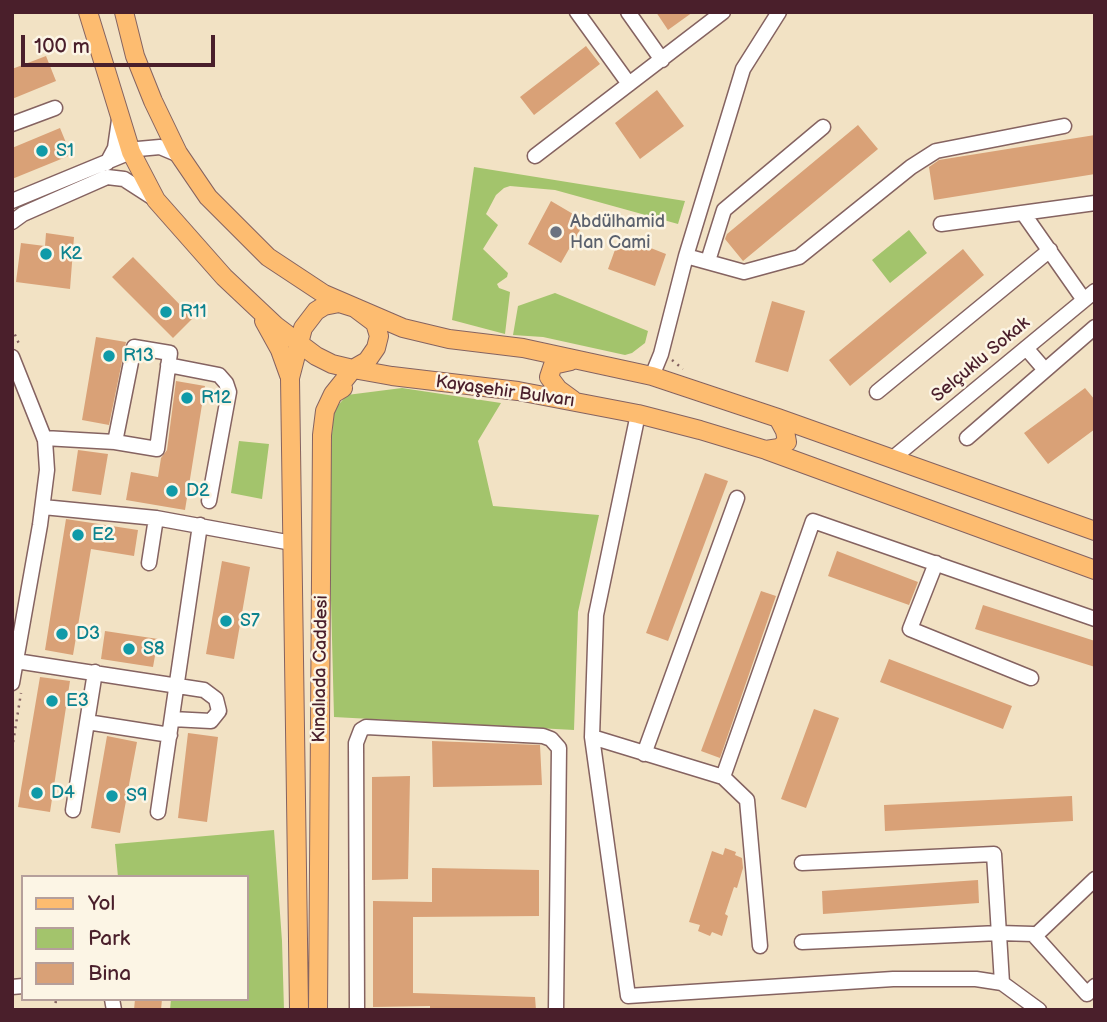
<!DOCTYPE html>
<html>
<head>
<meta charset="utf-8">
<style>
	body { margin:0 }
	#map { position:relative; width:1107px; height:1022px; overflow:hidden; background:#f2e2c4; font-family:"Balsamiq Sans",sans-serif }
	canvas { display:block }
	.frame { position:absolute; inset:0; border:14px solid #4a1f2b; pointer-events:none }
	.legend { position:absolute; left:21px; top:875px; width:228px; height:126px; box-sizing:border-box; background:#fcf5e5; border:2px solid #b59f9b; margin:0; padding:9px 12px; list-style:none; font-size:21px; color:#4a1f2b }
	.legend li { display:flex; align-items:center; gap:14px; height:35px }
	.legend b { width:35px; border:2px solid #b59f9b }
	.scale { position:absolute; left:21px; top:35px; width:194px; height:32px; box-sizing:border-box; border:4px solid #4a1f2b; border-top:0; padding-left:9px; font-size:21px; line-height:24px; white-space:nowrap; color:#4a1f2b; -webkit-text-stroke:5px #fcf5e5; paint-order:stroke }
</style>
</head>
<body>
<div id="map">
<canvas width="1107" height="1022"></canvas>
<div class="frame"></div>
<ul class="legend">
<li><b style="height:9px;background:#fdbc70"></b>Yol</li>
<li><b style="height:19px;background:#a3c46c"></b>Park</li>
<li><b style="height:19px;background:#d9a177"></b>Bina</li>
</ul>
<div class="scale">100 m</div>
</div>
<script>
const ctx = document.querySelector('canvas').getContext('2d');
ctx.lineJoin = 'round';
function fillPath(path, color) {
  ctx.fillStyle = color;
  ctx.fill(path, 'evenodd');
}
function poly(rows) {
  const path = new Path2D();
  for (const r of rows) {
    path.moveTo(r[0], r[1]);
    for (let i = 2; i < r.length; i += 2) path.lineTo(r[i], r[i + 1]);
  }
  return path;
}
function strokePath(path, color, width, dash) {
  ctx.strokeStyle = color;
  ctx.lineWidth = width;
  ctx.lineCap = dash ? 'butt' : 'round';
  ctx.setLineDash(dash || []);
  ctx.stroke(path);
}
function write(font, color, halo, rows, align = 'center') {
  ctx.font = font + ' "Balsamiq Sans",sans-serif';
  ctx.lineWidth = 5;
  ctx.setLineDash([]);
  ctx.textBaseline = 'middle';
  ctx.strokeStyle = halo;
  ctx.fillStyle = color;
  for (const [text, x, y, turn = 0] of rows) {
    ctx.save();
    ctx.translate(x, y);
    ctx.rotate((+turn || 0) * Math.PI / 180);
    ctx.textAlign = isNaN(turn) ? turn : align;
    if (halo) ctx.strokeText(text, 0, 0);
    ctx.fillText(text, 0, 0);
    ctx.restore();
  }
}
fillPath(poly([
	[474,167,685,201,678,224,555,190,510,186,504,188,496,195,486,214,498,225,483,249,508,273,507,277,497,284,499,288,510,292,505,334,452,320],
	[909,230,927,253,890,283,872,260],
	[555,293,648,331,645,343,632,353,625,355,543,337,513,335,518,306],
	[402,388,501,403,478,441,493,506,599,515,578,612,574,730,334,717,328,483,334,410,347,395],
	[239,441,269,444,262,499,231,493],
	[274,830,282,941,284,1010,170,1010,171,999,247,999,247,877,118,877,115,844]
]), '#a3c46c');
fillPath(poly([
	[656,12,693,12,668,30],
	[586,46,600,64,534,115,520,97],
	[46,56,56,81,12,99,12,69],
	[657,90,684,126,640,159,615,123],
	[858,125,878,149,743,261,725,239,727,234],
	[60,128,71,155,12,179,12,148],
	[1095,135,1095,174,934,200,929,167,939,160],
	[551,201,585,221,561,263,528,244],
	[46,233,74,237,70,289,16,282,21,243,45,246],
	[620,236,666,254,655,286,608,269],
	[963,249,984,275,850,386,829,360],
	[133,257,193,318,173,338,112,277],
	[772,301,805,311,788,372,755,362],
	[96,337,126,342,109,425,82,420],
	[176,381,205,386,185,510,126,500,131,472,158,477,161,458,167,450],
	[1085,388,1095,400,1095,429,1048,464,1024,433],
	[78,450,108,454,101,495,72,491],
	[705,473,728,481,668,641,646,633],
	[66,519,138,530,134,556,91,549,73,655,45,650],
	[837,551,918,582,909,605,828,576],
	[222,561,250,567,234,659,206,654],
	[761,591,776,596,720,758,701,751],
	[983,605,1095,641,1095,667,975,629],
	[105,631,158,639,153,667,101,659],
	[889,659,1012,706,1003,729,880,682],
	[40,677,70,681,50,812,18,807],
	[814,709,839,718,806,808,781,799],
	[188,733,218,737,207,822,178,818],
	[107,736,137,742,120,833,91,828],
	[432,741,540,745,542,785,433,787],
	[410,776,408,879,372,880,372,777],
	[1072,796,1073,821,885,831,884,805],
	[725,848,736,852,735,855,742,858,743,868,737,888,734,887,725,914,728,916,722,936,712,932,710,936,698,931,700,925,689,922,712,851,723,855],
	[432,868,539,870,539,916,413,917,413,993,535,997,536,1010,430,1010,430,1006,373,1007,373,901,432,902],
	[978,880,979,903,823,914,822,891],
	[135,999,162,999,161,1010,134,1010]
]), '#d9a177');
const minor = poly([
	[577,12,629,84],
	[628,12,662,60],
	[12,124,55,108],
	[535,156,723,12],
	[107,163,115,148,119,120],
	[12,201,138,149,160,147,179,155],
	[1023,213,1084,300],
	[12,222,23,214,107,177,124,179,155,199],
	[941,224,1095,203],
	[686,256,744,272,799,257,911,167,936,151,1064,126],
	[708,261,724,210,823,127],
	[1026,348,1045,370],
	[12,357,45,440,47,470,40,525,12,683],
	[168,365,219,375,226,383,229,392,209,501],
	[652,376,661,354,686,256,743,69,779,12],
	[877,392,1050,250],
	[638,414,596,615,592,737,628,996,893,979,976,979,1002,983,1039,1010],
	[44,438,115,442,157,449,170,353,134,347,115,442],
	[967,438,1095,327],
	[893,458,1095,291],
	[43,507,156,518,292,543],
	[149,563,156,518],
	[936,563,910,629,1031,678],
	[16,661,204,690,216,699,219,711,211,721,172,719],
	[87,722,170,735],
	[592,737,723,777],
	[644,754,737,498],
	[73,810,95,672],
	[158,812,200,525],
	[802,863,994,854,1002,983],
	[1035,936,1095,879],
	[802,942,999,933,1033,934,1087,994,1095,986],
	[760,946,747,800,723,777,813,521,1095,619],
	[12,987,23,986],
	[112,999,114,1010],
	[357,1010,356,743,361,730,366,727,543,736,551,739,559,748,556,1010]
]);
const major = poly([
	[88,12,131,152,156,200,224,277,276,326,316,356,332,364,353,369,392,376,518,391,638,414,700,430,766,450,1095,570],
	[124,12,135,56,153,101,178,153,208,197,268,257,324,294,403,328,449,339,523,348,652,376,778,418,1095,531],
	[264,321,280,350,289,375],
	[571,361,553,365,549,377,558,389,573,400],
	[766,450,779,448,787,442,785,431,778,418],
	[299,1010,290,378,303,328,316,311,324,306,339,303,355,308,375,323,379,336,376,348,367,361,353,369,333,394],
	[318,1010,322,435,325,411,333,394,343,388]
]);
strokePath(minor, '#856361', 17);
strokePath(major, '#856361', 20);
strokePath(poly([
	[12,328,20,346],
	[672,360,683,369],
	[12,749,21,693],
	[55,1010,56,999]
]), '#856361', 2.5, [2, 5]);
strokePath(minor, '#fff', 14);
strokePath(major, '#fdbc70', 18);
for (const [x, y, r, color] of [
	[42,151,7,"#0f9aa8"],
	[556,232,7,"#6b7280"],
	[46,254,7,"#0f9aa8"],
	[166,312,7,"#0f9aa8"],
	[109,356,7,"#0f9aa8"],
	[187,398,7,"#0f9aa8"],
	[172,491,7,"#0f9aa8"],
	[78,535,7,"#0f9aa8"],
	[226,621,7,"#0f9aa8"],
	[62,634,7,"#0f9aa8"],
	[129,649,7,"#0f9aa8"],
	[52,701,7,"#0f9aa8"],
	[37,793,7,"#0f9aa8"],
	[112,796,7,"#0f9aa8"]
]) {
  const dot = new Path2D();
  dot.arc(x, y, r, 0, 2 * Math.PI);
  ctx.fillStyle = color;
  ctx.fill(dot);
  strokePath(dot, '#fcf5e5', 2.5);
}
write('18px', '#0d838f', '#fcf5e5', [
	["S1",56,151],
	["K2",60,254],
	["R11",180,312],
	["R13",123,356],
	["R12",201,398],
	["D2",186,491],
	["E2",92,535],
	["S7",240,621],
	["D3",76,634],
	["S8",143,649],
	["E3",66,701],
	["D4",51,793],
	["S9",126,796]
], 'left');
write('18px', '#5b616d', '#fcf5e5', [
	["Abdülhamid",570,222],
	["Han Cami",570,243]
], 'left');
write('18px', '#4a1f2b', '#fcf5e5', [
	["Selçuklu Sokak",981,360,-40],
	["Kayaşehir Bulvarı",505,392,8],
	["Kınalıada Caddesi",321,669,-89]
]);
</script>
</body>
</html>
